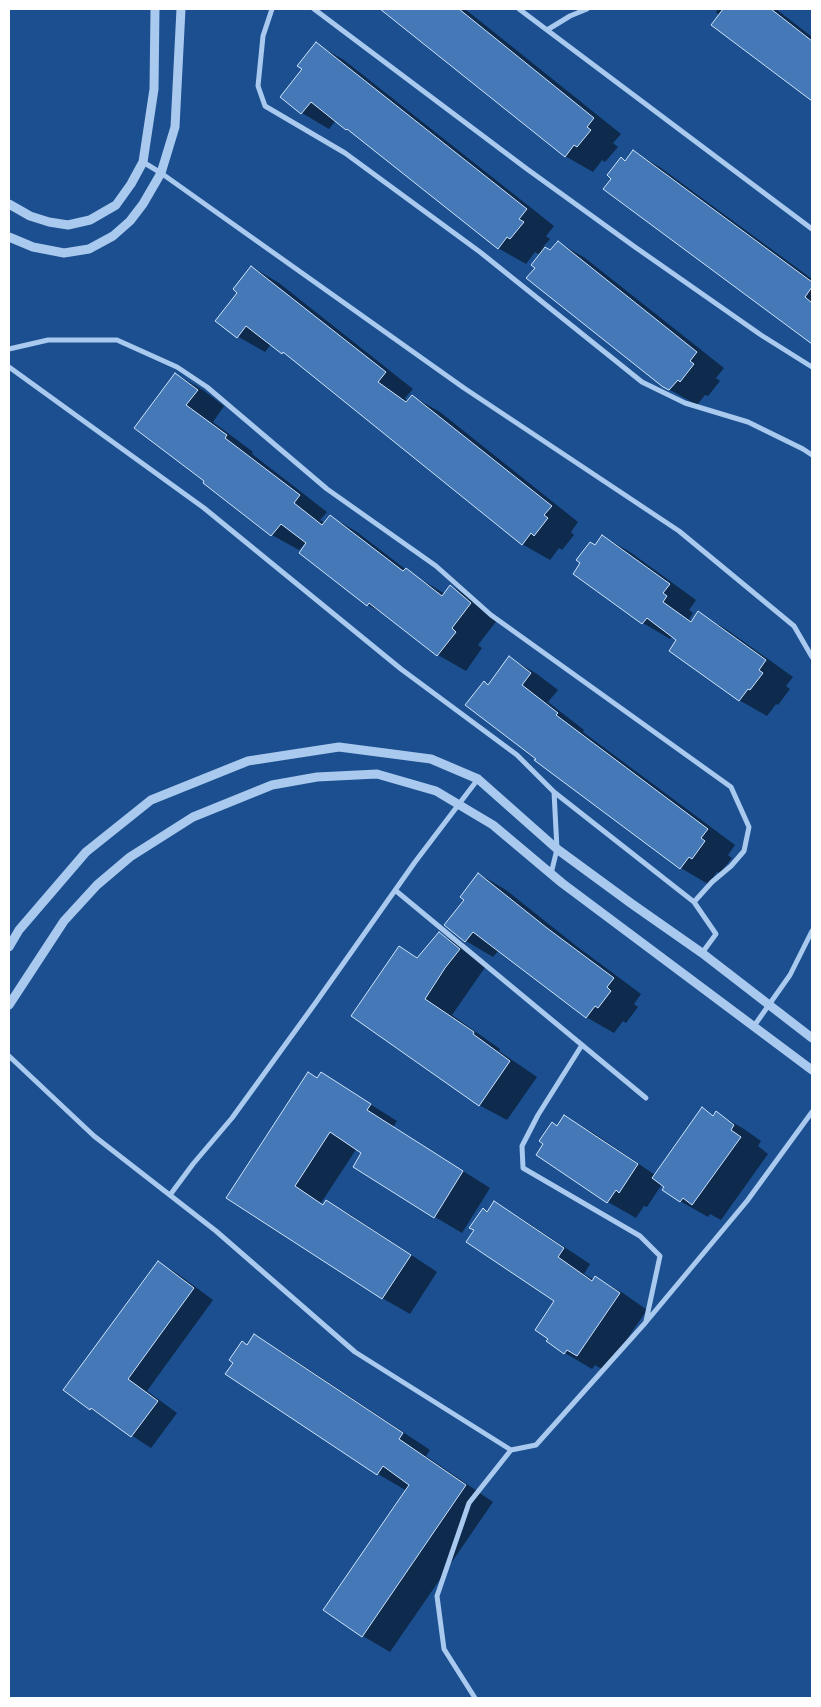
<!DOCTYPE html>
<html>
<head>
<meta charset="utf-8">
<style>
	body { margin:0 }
	#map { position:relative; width:821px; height:1707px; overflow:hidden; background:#1b4f8f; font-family:Commissioner,sans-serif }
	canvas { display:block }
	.frame { position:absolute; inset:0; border:10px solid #fff; pointer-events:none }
</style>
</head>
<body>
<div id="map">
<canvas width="821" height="1707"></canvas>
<div class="frame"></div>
</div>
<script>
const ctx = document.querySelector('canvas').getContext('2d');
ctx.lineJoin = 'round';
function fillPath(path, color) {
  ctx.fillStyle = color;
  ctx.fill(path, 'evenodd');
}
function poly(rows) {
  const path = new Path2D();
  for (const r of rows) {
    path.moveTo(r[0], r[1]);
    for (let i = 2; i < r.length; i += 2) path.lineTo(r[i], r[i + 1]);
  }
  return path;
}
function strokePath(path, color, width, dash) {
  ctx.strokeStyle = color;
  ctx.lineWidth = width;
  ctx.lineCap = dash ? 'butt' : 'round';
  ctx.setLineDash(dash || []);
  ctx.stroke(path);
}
fillPath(poly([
	[382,9,465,9,621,134,613,143,618,147,605,162,602,160,593,172,565,156],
	[718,9,776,9,812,37,812,99,788,80,716,12],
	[316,44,344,60,554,226,546,236,550,239,543,247,551,251,558,242,585,258,724,368,716,378,720,381,708,396,705,395,697,405,663,386,540,255,535,252,526,264,498,248,357,135,336,120,329,129,302,113,303,69],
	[634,152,661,168,812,279,812,342,605,189,613,178,621,159,626,162],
	[252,267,279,283,413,389,405,398,408,401,412,396,440,412,578,522,571,532,574,535,562,550,559,548,550,560,522,544,292,358,271,344,265,352,237,336,239,293],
	[176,374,203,390,224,406,213,422,253,452,252,454,327,512,320,520,325,523,330,516,357,532,409,572,445,594,451,586,478,602,498,619,478,645,482,648,466,671,438,655,389,617,368,605,306,542,299,550,272,535,205,483],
	[602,536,630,552,696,600,689,610,693,613,689,619,693,621,698,613,726,629,793,677,786,686,790,689,778,705,776,704,767,716,739,700,678,639,673,636,670,639,643,623,574,574],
	[510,658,537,674,558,690,548,702,584,730,583,732,735,845,728,855,732,858,720,873,717,872,708,884,681,868,537,758,489,686],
	[479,874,506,890,575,945,641,994,634,1004,638,1007,626,1023,623,1021,614,1033,586,1017,499,950,493,957,466,941,446,925,466,899],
	[439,933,466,949,486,966,452,1015,500,1049,499,1051,537,1077,507,1120,479,1105,352,1016,399,948,418,958],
	[322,1074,397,1121,393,1127,490,1188,462,1233,435,1217,357,1148,321,1203,324,1205,327,1201,354,1217,437,1272,410,1314,382,1298,228,1197],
	[702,1109,714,1116,716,1113,744,1129,761,1141,758,1146,768,1154,721,1220,710,1214,708,1217,680,1201,664,1189,666,1186,662,1184,647,1207,644,1206,636,1218,608,1202,538,1155,564,1117,592,1132,655,1175],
	[495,1203,522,1219,590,1264,584,1274,594,1280,596,1278,623,1293,647,1310,605,1371,595,1365,592,1369,565,1353,549,1339,556,1300,488,1213],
	[158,1262,178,1274,213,1300,147,1391,177,1413,151,1448,91,1409],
	[254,1336,281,1351,430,1450,426,1456,493,1502,390,1652,363,1636,407,1491,378,1474,247,1346]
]), '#0007');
const building = poly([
	[380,9,459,9,594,118,587,127,591,130,577,147,574,145,565,157,380,9],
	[723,9,771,9,812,41,812,101,711,25,723,9],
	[316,42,527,209,519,219,524,222,510,239,507,237,498,249,347,129,346,130,311,102,301,114,280,97,302,69,297,66,316,42],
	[633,150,812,282,812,287,805,297,812,303,812,344,603,189,611,179,607,175,621,157,625,161,633,150],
	[558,241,697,352,690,361,694,364,680,382,678,380,669,390,663,387,526,278,535,268,531,265,545,247,550,250,558,241],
	[251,266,386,372,378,382,406,402,412,395,552,506,544,515,548,518,534,536,531,533,522,545,283,352,282,354,246,326,237,338,215,321,237,293,233,289,251,266],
	[175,373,198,390,186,405,227,435,225,438,300,495,294,503,322,525,330,515,403,571,406,568,442,596,450,585,471,603,452,628,456,632,437,656,369,603,367,606,299,553,306,543,281,524,271,536,203,483,204,481,134,428,175,373],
	[602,535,670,584,663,593,667,596,663,602,691,622,698,611,766,660,759,670,763,673,750,690,748,689,739,701,669,651,676,640,647,618,642,624,573,574,580,563,576,560,590,542,595,545,602,535],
	[509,656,531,673,522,685,558,713,556,715,708,829,701,838,705,841,692,859,689,857,680,869,534,760,536,759,465,705,484,681,488,685,509,656],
	[478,873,547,928,614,978,607,987,611,991,598,1008,595,1006,586,1018,473,932,465,942,444,925,464,900,460,897,478,873],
	[439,932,460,949,445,968,425,999,474,1032,473,1034,510,1061,479,1106,351,1016,399,946,417,958,439,932],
	[308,1072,317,1078,321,1072,371,1104,367,1110,463,1171,434,1218,353,1167,361,1153,330,1132,295,1186,323,1205,326,1200,411,1255,382,1299,226,1198,308,1072],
	[702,1107,713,1116,716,1111,734,1125,731,1130,741,1137,692,1205,683,1198,680,1202,662,1190,664,1187,652,1178,702,1107],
	[564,1115,638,1164,619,1193,616,1190,607,1203,536,1155,543,1144,539,1141,552,1122,557,1126,564,1115],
	[494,1201,564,1248,558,1257,592,1281,595,1276,620,1293,577,1356,567,1350,564,1354,546,1341,548,1339,535,1330,554,1301,466,1242,474,1230,469,1228,483,1208,487,1212,494,1201],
	[158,1261,194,1288,128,1379,158,1401,131,1437,91,1408,90,1410,63,1390,158,1261],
	[254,1334,403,1433,399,1439,466,1485,362,1637,323,1610,409,1485,383,1466,377,1475,225,1374,233,1363,229,1360,242,1341,247,1345,254,1334]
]);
fillPath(building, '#4478b7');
strokePath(building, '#cfe3fa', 1);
strokePath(poly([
	[272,9,263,36,258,86,265,106,345,153,480,252,642,382,685,403,748,422,803,449,812,455],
	[314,9,527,169,635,247,761,335,812,367],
	[519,9,812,229],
	[547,30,570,16,587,9],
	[143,162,161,173,464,388,679,531,794,626,812,657],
	[9,349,48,340,117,340,177,367,207,387,327,489,436,566,491,615,731,787,749,827,744,851,731,866,712,882,694,902,554,792],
	[9,367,204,508,401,669,517,755,554,792,557,849,551,874],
	[395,890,646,1098],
	[694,902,716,934,702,953],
	[754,1026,790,975,812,931],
	[582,1045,538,1115,522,1146,523,1168,640,1236,660,1256,646,1321],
	[9,1056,94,1136,216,1231,355,1352,511,1450],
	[170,1195,193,1164,232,1118,314,1005,415,862,478,779],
	[475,1698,444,1649,437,1596,469,1503,511,1450,536,1445,646,1322,747,1201,812,1112]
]), '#a9c9ee', 5);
strokePath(poly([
	[9,204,30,216,49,222,68,225,90,220,116,205,131,184,143,162,154,89,155,9],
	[9,237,33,247,64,253,89,249,113,236,130,221,143,204,161,173,175,127,181,9],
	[9,947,19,930,86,852,151,800,248,761,339,747,431,759,478,779,557,849,632,904,702,953,812,1038],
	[9,1005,64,921,97,885,130,857,193,817,272,785,317,777,377,774,436,791,493,825,562,883,812,1070]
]), '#a9c9ee', 9);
</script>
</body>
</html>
